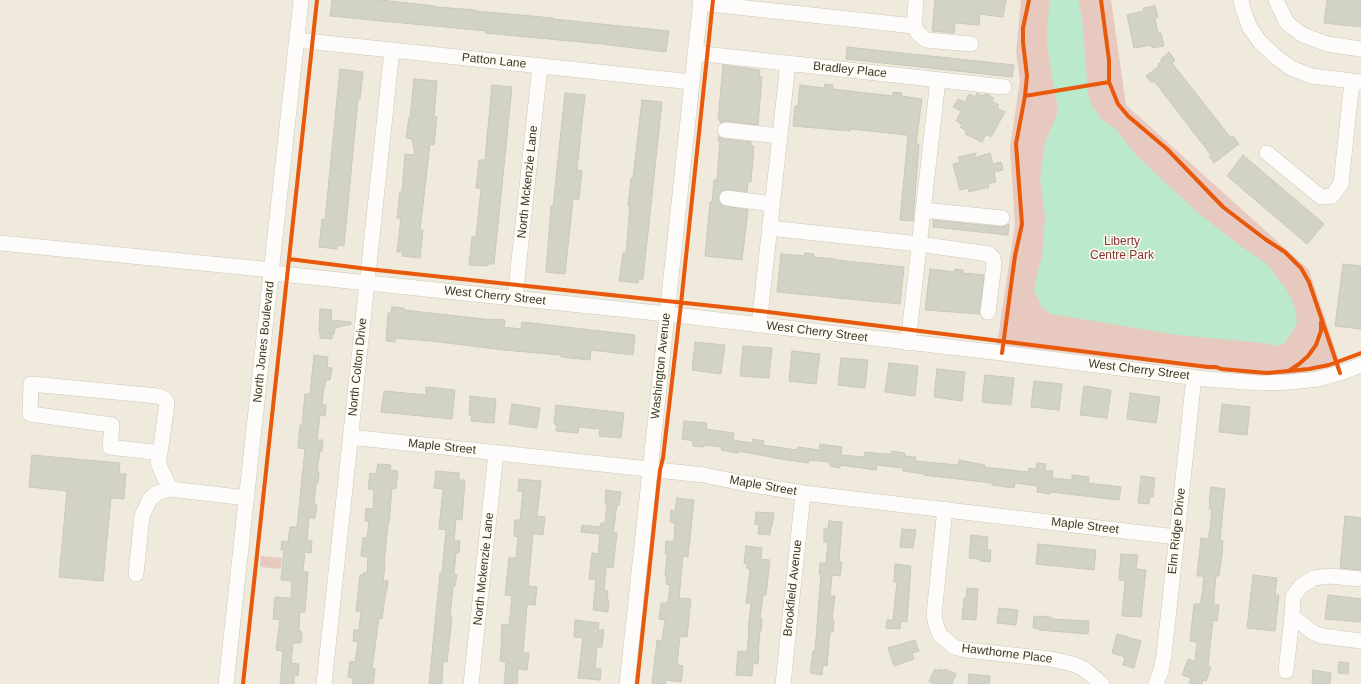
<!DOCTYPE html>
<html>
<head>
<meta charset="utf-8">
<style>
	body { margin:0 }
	canvas { display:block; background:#efeadb }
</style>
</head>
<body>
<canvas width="1361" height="684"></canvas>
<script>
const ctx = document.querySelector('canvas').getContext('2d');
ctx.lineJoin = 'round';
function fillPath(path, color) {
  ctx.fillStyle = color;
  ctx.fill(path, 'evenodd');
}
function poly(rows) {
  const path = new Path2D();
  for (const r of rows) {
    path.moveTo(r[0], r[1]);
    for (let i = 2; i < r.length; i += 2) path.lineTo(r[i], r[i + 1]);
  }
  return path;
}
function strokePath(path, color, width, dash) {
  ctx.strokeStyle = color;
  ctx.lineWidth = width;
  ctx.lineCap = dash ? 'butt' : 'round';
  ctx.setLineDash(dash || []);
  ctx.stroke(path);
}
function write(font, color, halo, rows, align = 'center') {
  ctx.font = font + ' Helvetica,sans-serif';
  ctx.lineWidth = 3;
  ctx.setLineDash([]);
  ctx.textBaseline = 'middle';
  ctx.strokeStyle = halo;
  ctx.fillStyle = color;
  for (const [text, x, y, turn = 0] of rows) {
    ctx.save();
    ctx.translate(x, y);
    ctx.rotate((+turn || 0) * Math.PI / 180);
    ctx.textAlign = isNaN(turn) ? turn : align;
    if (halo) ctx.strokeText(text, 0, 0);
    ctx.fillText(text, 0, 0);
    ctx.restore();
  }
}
fillPath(poly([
	[1021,0,1111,0,1126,105,1309,270,1340,364,1280,378,997,344,1015,225,1010,148,1020,80,1016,52],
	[261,556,282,558,281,567,279,569,261,567,260,565]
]), '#e8c9c0');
fillPath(poly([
	[1050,0,1078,0,1082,17,1088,93,1091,104,1101,119,1115,128,1135,154,1198,213,1238,244,1267,264,1290,295,1296,313,1297,324,1284,344,1274,346,1265,343,1177,335,1052,314,1042,308,1034,290,1038,269,1042,257,1045,217,1040,178,1045,142,1056,117,1058,108,1052,78,1047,43,1047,26]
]), '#bbe9cc');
const building = poly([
	[332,0,379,0,436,6,436,7,476,10,476,11,553,18,553,19,669,31,666,52,602,44,485,33,486,31,330,16,332,0],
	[935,0,1006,0,1003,17,980,14,979,25,955,23,954,33,932,31,935,0],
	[1327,0,1361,0,1361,27,1324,23,1327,0],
	[1155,6,1158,17,1155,18,1158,34,1161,33,1164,46,1152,48,1152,45,1134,48,1127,15,1144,11,1143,8,1155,6],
	[847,47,1014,65,1012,77,846,59,847,47],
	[1169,52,1175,60,1172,63,1231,138,1233,136,1239,144,1214,163,1209,156,1211,155,1154,81,1152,83,1146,76,1159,66,1158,64,1162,61,1161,59,1169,52],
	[723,65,760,70,759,77,762,77,758,125,726,121,720,123,720,120,718,120,723,65],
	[340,69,363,72,360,99,358,99,344,246,337,245,337,249,319,247,322,219,325,220,340,69],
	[414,79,437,81,434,117,437,117,434,145,430,144,420,230,423,230,420,258,402,256,403,252,397,252,401,218,397,218,400,192,402,192,405,154,415,155,412,139,406,138,409,118,410,118,414,79],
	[825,84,833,85,832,89,893,96,893,92,902,93,901,96,922,99,916,144,919,144,913,221,900,220,908,135,850,129,850,131,793,126,795,106,798,106,800,85,824,88,825,84],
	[492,85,512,87,494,264,487,264,487,266,469,265,472,237,476,237,481,188,476,188,479,160,485,160,492,85],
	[565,93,585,95,577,170,582,171,579,199,573,199,565,274,546,272,551,206,553,207,565,93],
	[977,93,983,96,984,94,987,94,994,98,992,101,999,105,997,108,1005,112,991,137,986,134,982,142,965,134,966,131,960,127,963,125,956,121,961,111,953,107,958,99,965,102,969,94,975,97,977,93],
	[642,100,662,102,643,279,638,279,638,283,619,281,623,253,626,253,630,206,628,206,631,178,633,178,642,100],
	[719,136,724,139,751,142,751,146,754,146,751,182,748,182,747,192,724,190,720,193,718,197,719,202,722,205,748,210,742,260,705,256,710,202,712,202,714,180,717,180,720,141,718,141,719,136],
	[976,153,974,158,990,153,993,164,1001,162,1003,170,994,172,996,182,988,184,989,187,969,192,968,188,960,190,953,164,960,162,958,157,976,153],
	[1243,155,1324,224,1307,244,1227,176,1243,155],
	[933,220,1001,227,1005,226,1009,224,1008,235,933,227,933,220],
	[805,253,814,254,813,257,836,259,836,260,904,267,900,304,777,292,781,254,805,256,805,253],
	[1343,264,1361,266,1361,329,1335,326,1343,264],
	[930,269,955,272,955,269,963,270,963,273,984,275,980,314,925,310,930,269],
	[392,307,404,308,404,310,493,320,493,319,505,320,504,327,521,329,522,322,635,335,633,355,591,350,590,360,561,357,561,355,504,350,431,341,395,338,395,342,386,341,388,313,391,313,392,307],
	[320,309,332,310,331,320,351,322,351,324,335,328,334,334,332,334,332,339,320,338,320,332,319,332,320,309],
	[695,342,725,345,721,374,692,370,695,342],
	[743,346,772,348,769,378,740,376,743,346],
	[792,351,820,354,816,384,789,381,792,351],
	[314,355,328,357,327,367,332,368,330,380,326,380,325,386,324,386,322,405,326,405,325,416,320,415,317,440,323,440,322,451,320,451,317,472,319,472,318,483,316,483,314,505,317,505,315,518,309,518,307,540,312,541,311,553,305,552,303,572,308,572,305,612,300,612,299,631,302,632,301,643,293,643,291,663,299,664,298,676,294,675,294,684,280,684,283,651,276,650,280,620,273,619,275,597,291,598,292,581,281,580,284,550,281,550,282,541,288,542,290,527,297,527,305,449,298,448,300,425,302,425,305,394,310,394,314,355],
	[841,358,868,360,865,388,838,385,841,358],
	[889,363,918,366,915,396,885,392,889,363],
	[937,369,965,372,962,401,934,397,937,369],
	[985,375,1014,378,1011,405,982,402,985,375],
	[1034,381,1062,384,1059,410,1031,407,1034,381],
	[1084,386,1111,390,1107,418,1080,415,1084,386],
	[426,387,455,390,452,419,381,412,384,391,426,395,426,387],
	[1130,393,1160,397,1156,423,1127,419,1130,393],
	[470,396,496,399,494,423,471,421,472,415,469,415,470,396],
	[512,404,540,408,537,428,509,424,512,404],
	[1222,404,1250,407,1247,435,1219,432,1222,404],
	[556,405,624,413,621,438,599,436,600,429,579,427,578,433,556,431,557,425,554,424,556,405],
	[684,421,707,423,706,429,734,433,733,440,752,443,753,439,764,441,763,445,797,450,798,447,819,450,820,444,842,447,841,455,864,457,865,452,886,454,891,454,892,451,905,453,905,456,916,457,915,461,958,465,959,460,985,465,984,467,1028,472,1029,468,1036,469,1037,463,1046,464,1045,471,1053,471,1052,478,1072,480,1072,475,1089,477,1088,483,1121,487,1119,500,1050,492,1050,494,1037,492,1038,486,1015,483,1014,488,992,485,992,483,924,475,924,474,903,471,903,468,877,465,876,470,840,465,840,468,830,466,830,462,809,460,808,463,781,459,739,451,738,453,721,450,722,447,704,445,704,447,693,446,693,441,682,439,684,421],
	[32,455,120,463,119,474,126,474,124,499,111,498,103,581,59,577,67,491,29,487,32,455],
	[378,464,391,465,390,470,398,471,396,489,392,488,389,523,388,523,384,566,385,566,383,581,388,581,387,590,386,590,382,619,379,618,372,669,375,669,373,684,352,684,353,678,348,677,350,661,355,662,358,642,353,641,354,630,359,630,361,611,356,611,360,575,363,575,363,573,367,573,368,557,361,556,363,538,367,538,369,521,365,521,366,508,373,509,374,490,368,489,370,473,376,474,378,464],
	[436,471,459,473,459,480,465,480,462,520,456,519,454,541,460,541,459,553,456,553,454,574,457,575,455,586,453,586,450,617,452,617,447,662,443,661,442,684,429,684,440,573,442,573,446,530,439,529,443,489,434,488,436,471],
	[1141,476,1155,478,1153,497,1150,496,1149,504,1138,503,1141,476],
	[519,479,541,481,537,516,545,517,543,535,533,534,528,586,537,587,535,605,527,604,523,653,529,653,527,670,518,669,517,684,504,684,506,662,500,661,502,636,501,636,502,624,509,625,512,596,505,595,509,558,516,558,518,537,514,536,515,520,520,520,523,491,518,491,519,479],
	[1211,487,1225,489,1220,540,1223,541,1222,554,1219,576,1216,576,1214,596,1214,605,1219,605,1217,621,1213,620,1208,666,1211,667,1206,681,1203,680,1202,684,1189,684,1191,678,1182,675,1188,659,1195,661,1197,642,1190,641,1194,604,1200,604,1202,595,1204,576,1197,576,1201,538,1208,539,1210,529,1212,509,1209,509,1210,503,1209,503,1211,487],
	[606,490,621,492,619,505,617,505,613,533,617,533,613,568,606,567,604,590,608,591,607,600,609,600,608,612,593,610,596,580,589,579,592,553,598,554,600,534,581,532,582,525,600,527,601,523,605,523,607,503,605,503,606,490],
	[677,498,694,500,688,557,683,556,679,598,691,599,687,637,680,636,677,665,683,666,681,682,666,680,666,684,652,684,657,640,662,641,665,620,659,619,661,603,668,603,670,585,666,584,667,576,665,576,667,555,665,554,666,541,674,542,675,523,670,522,671,510,675,511,677,498],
	[756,512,774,513,772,526,771,526,770,535,758,534,759,525,755,524,756,512],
	[1345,516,1361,518,1361,570,1340,568,1345,516],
	[829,521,842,522,839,562,842,562,840,576,832,575,830,596,835,596,832,620,834,620,833,632,830,632,827,666,823,665,822,675,810,673,813,651,815,651,821,574,819,574,820,563,826,563,828,542,824,542,824,529,828,529,829,521],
	[902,529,916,530,913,548,900,547,902,529],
	[971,535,988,537,987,550,991,550,990,562,980,561,980,559,969,558,971,535],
	[1038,544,1096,550,1094,570,1036,564,1038,544],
	[746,546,762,548,761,559,770,560,766,595,763,595,760,618,762,619,761,631,760,631,758,654,759,654,758,664,753,663,752,676,736,675,738,651,747,652,749,630,748,630,751,603,746,603,750,569,747,568,747,564,744,563,746,546],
	[1121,554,1138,555,1136,569,1146,570,1141,617,1122,616,1125,581,1119,580,1121,554],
	[895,564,911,566,907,622,901,621,900,629,886,628,887,620,893,620,897,582,894,582,895,564],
	[1253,575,1277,578,1275,595,1279,595,1275,631,1247,628,1253,575],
	[967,588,978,589,976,620,962,619,964,598,966,598,967,588],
	[1328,595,1361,599,1361,622,1325,619,1328,595],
	[999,608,1018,610,1016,625,997,623,999,608],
	[1034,616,1041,617,1041,616,1051,617,1051,619,1089,621,1088,634,1039,630,1039,629,1033,628,1034,616],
	[575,620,599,623,598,630,604,630,602,647,597,647,595,668,601,669,600,680,578,678,583,638,574,637,575,620],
	[1117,634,1141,641,1134,668,1123,665,1125,657,1112,653,1117,634],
	[915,640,919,651,912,653,914,659,894,666,888,648,915,640],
	[1339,662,1349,663,1348,674,1338,673,1339,662],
	[935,669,939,671,940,669,944,671,945,669,956,674,952,684,934,684,929,681,935,669],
	[1313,670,1331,673,1330,684,1312,684,1313,670],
	[969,674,990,676,989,684,968,684,969,674]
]);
fillPath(building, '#d2d3c6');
strokePath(building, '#c8c8bc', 1);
const minor = poly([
	[1241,0,1243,9,1250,28,1260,42,1275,56,1291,68,1312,76,1361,82],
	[1276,0,1287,23,1303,35,1327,44,1361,49],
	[700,3,914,26,916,0],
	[914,26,918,33,926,40,971,44],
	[297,40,692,82],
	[695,53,1004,87],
	[725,130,780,136],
	[1267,153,1321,197,1332,196,1341,184,1352,81],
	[727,198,772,204],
	[923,210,1002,218],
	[769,228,919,244,989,254,993,258,994,264,988,312],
	[0,243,272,270],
	[272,273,667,314,1002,353,1206,379,1260,383,1290,382,1318,379,1340,373,1361,365],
	[515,298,540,66],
	[759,325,788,63],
	[908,343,938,80],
	[350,437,704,475,742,483,803,493,1176,537],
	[160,453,110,447,112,425,30,414,31,384,158,396,165,399,167,403,160,453,158,463,170,489],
	[945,509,934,615,936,625,940,635,954,647,966,650,1050,659,1073,664,1084,669,1102,684],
	[136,574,142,516,150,499,157,493,170,489,247,498],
	[1361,579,1329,576,1314,578,1301,586,1293,597,1292,616,1314,633,1322,636,1361,641],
	[1286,671,1292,616],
	[226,684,301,0],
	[324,684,392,50],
	[471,684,496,453],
	[627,684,701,0],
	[783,684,803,493],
	[1156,684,1161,671,1164,655,1194,377]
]);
strokePath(minor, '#ccc8bc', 16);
strokePath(minor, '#fdfcfa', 15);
strokePath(poly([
	[1101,0,1109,60,1109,82,1118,104,1128,116,1167,149,1223,207,1265,239,1285,252,1301,268,1309,282,1340,373],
	[1025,96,1109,82],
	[289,259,368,269,760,311,1208,367,1216,367,1221,369,1267,373,1309,369,1329,365,1361,353],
	[1002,353,1015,256,1022,224,1016,144,1025,96,1027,76,1023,42,1023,28,1029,0],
	[1290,370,1299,364,1308,356,1316,345,1321,331,1321,322],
	[243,684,317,0],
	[637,684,660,470,663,458,681,304,713,0]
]), '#e8590c', 4);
write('12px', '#3b382d', '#fffcf1', [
	["Patton Lane",494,61,6],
	["Bradley Place",850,70,6],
	["North Mckenzie Lane",528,182,-84],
	["West Cherry Street",495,296,6],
	["West Cherry Street",817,332,7],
	["North Jones Boulevard",264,342,-84],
	["Washington Avenue",661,366,-84],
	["North Colton Drive",358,367,-84],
	["West Cherry Street",1139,370,7],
	["Maple Street",442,447,6],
	["Maple Street",763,486,10],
	["Maple Street",1085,526,7],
	["Elm Ridge Drive",1177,531,-84],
	["North Mckenzie Lane",484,569,-84],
	["Brookfield Avenue",793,588,-84],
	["Hawthorne Place",1007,654,7]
]);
write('12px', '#863532', '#fffcf1', [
	["Liberty",1122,242],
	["Centre Park",1122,256]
]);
</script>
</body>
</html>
